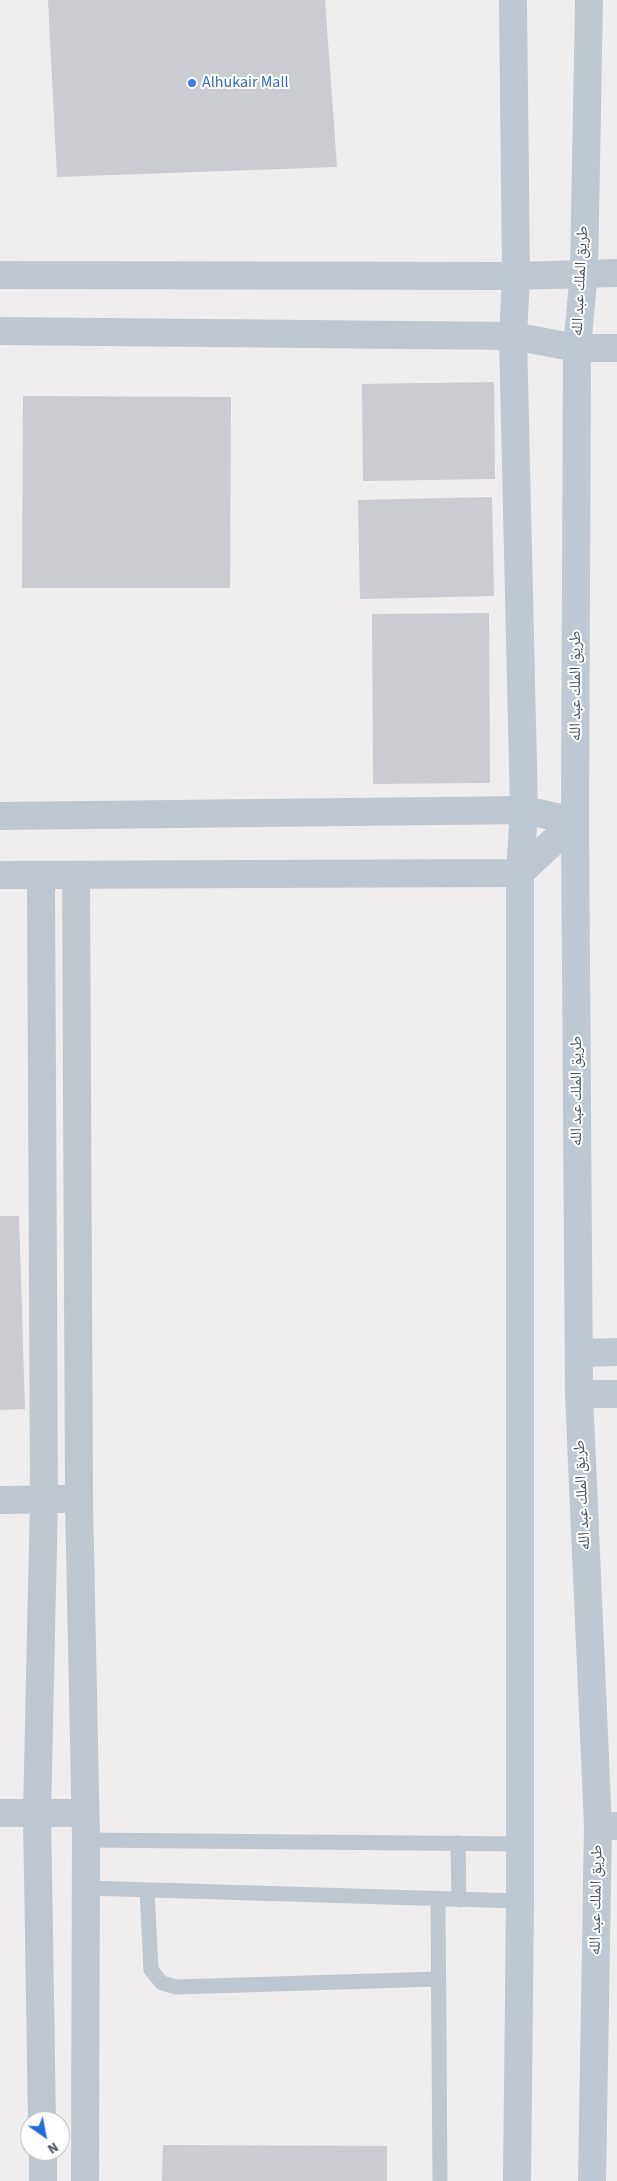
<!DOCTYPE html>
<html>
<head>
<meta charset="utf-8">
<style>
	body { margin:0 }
	#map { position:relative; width:617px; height:2181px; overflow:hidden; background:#efeded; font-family:"Source Sans 3",sans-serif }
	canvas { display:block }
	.north { position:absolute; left:20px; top:2111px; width:50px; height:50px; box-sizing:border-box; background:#fff; border:1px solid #b5b9bd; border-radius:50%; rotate:147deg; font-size:14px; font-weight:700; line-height:20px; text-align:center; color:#465059 }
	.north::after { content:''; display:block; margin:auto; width:18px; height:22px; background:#1f6fd7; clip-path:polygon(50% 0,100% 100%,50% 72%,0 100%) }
</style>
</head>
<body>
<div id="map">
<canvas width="617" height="2181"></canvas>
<div class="north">N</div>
</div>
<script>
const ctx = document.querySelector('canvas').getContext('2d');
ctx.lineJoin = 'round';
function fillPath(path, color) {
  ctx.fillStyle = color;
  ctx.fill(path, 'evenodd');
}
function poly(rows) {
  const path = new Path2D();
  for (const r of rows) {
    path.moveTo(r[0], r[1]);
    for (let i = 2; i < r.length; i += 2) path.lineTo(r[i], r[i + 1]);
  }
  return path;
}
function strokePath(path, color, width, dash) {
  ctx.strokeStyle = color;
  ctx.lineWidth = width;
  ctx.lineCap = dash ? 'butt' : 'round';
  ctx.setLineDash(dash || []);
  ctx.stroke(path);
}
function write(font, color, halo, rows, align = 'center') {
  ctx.font = font + ' "Source Sans 3","Noto Naskh Arabic",sans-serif';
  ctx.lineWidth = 4;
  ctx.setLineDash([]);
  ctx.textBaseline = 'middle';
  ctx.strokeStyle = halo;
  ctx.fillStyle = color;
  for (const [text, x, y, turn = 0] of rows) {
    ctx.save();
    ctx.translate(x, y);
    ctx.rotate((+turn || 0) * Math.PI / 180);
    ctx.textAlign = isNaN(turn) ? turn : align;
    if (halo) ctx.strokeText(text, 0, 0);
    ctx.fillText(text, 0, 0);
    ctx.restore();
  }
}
fillPath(poly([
	[48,0,325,0,337,167,57,177],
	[494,382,495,479,363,481,362,384],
	[23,396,231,397,230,588,22,588],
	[492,497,494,596,360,599,358,500],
	[489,613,490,783,373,784,372,614],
	[0,1216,19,1216,25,1409,0,1410],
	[163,2145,387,2146,387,2181,162,2181]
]), '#caccd2');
strokePath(poly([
	[86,1840,520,1844],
	[458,1843,459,1900],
	[86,1888,520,1901],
	[147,1890,151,1970,162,1983,176,1987,438,1979],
	[438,1900,440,2181]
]), '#bec7cf', 15);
strokePath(poly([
	[0,816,524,810,575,821],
	[0,875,520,873,575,821],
	[41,875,44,1499,37,1814,42,2121],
	[76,875,79,1500,86,1840,85,2181],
	[579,1353,617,1352],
	[579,1394,617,1394],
	[0,1500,62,1499],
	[0,1813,85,1813],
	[598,1826,617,1826],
	[43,2151,43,2181]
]), '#bec7cf', 28);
strokePath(poly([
	[0,275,516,276,617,273],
	[0,331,513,336,577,348,617,348]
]), '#bec7cf', 28);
strokePath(poly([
	[513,0,516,276,513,336,524,810,520,873,520,1901,517,2181],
	[589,0,584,272,577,348,575,821,579,1394,598,1826,592,2181]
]), '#bec8d3', 28);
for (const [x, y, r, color] of [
	[192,83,5,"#3f7fe0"]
]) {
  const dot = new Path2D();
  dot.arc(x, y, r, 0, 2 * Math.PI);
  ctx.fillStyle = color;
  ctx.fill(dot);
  strokePath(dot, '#fff', 2);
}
write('16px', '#366cbe', '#fff', [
	["Alhukair Mall",202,83]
], 'left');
write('16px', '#465059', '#fff', [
	["طريق الملك عبد الله",581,281,-87],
	["طريق الملك عبد الله",576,686,-90],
	["طريق الملك عبد الله",577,1091,-90],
	["طريق الملك عبد الله",583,1495,-93],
	["طريق الملك عبد الله",597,1900,-89]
]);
</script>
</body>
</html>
